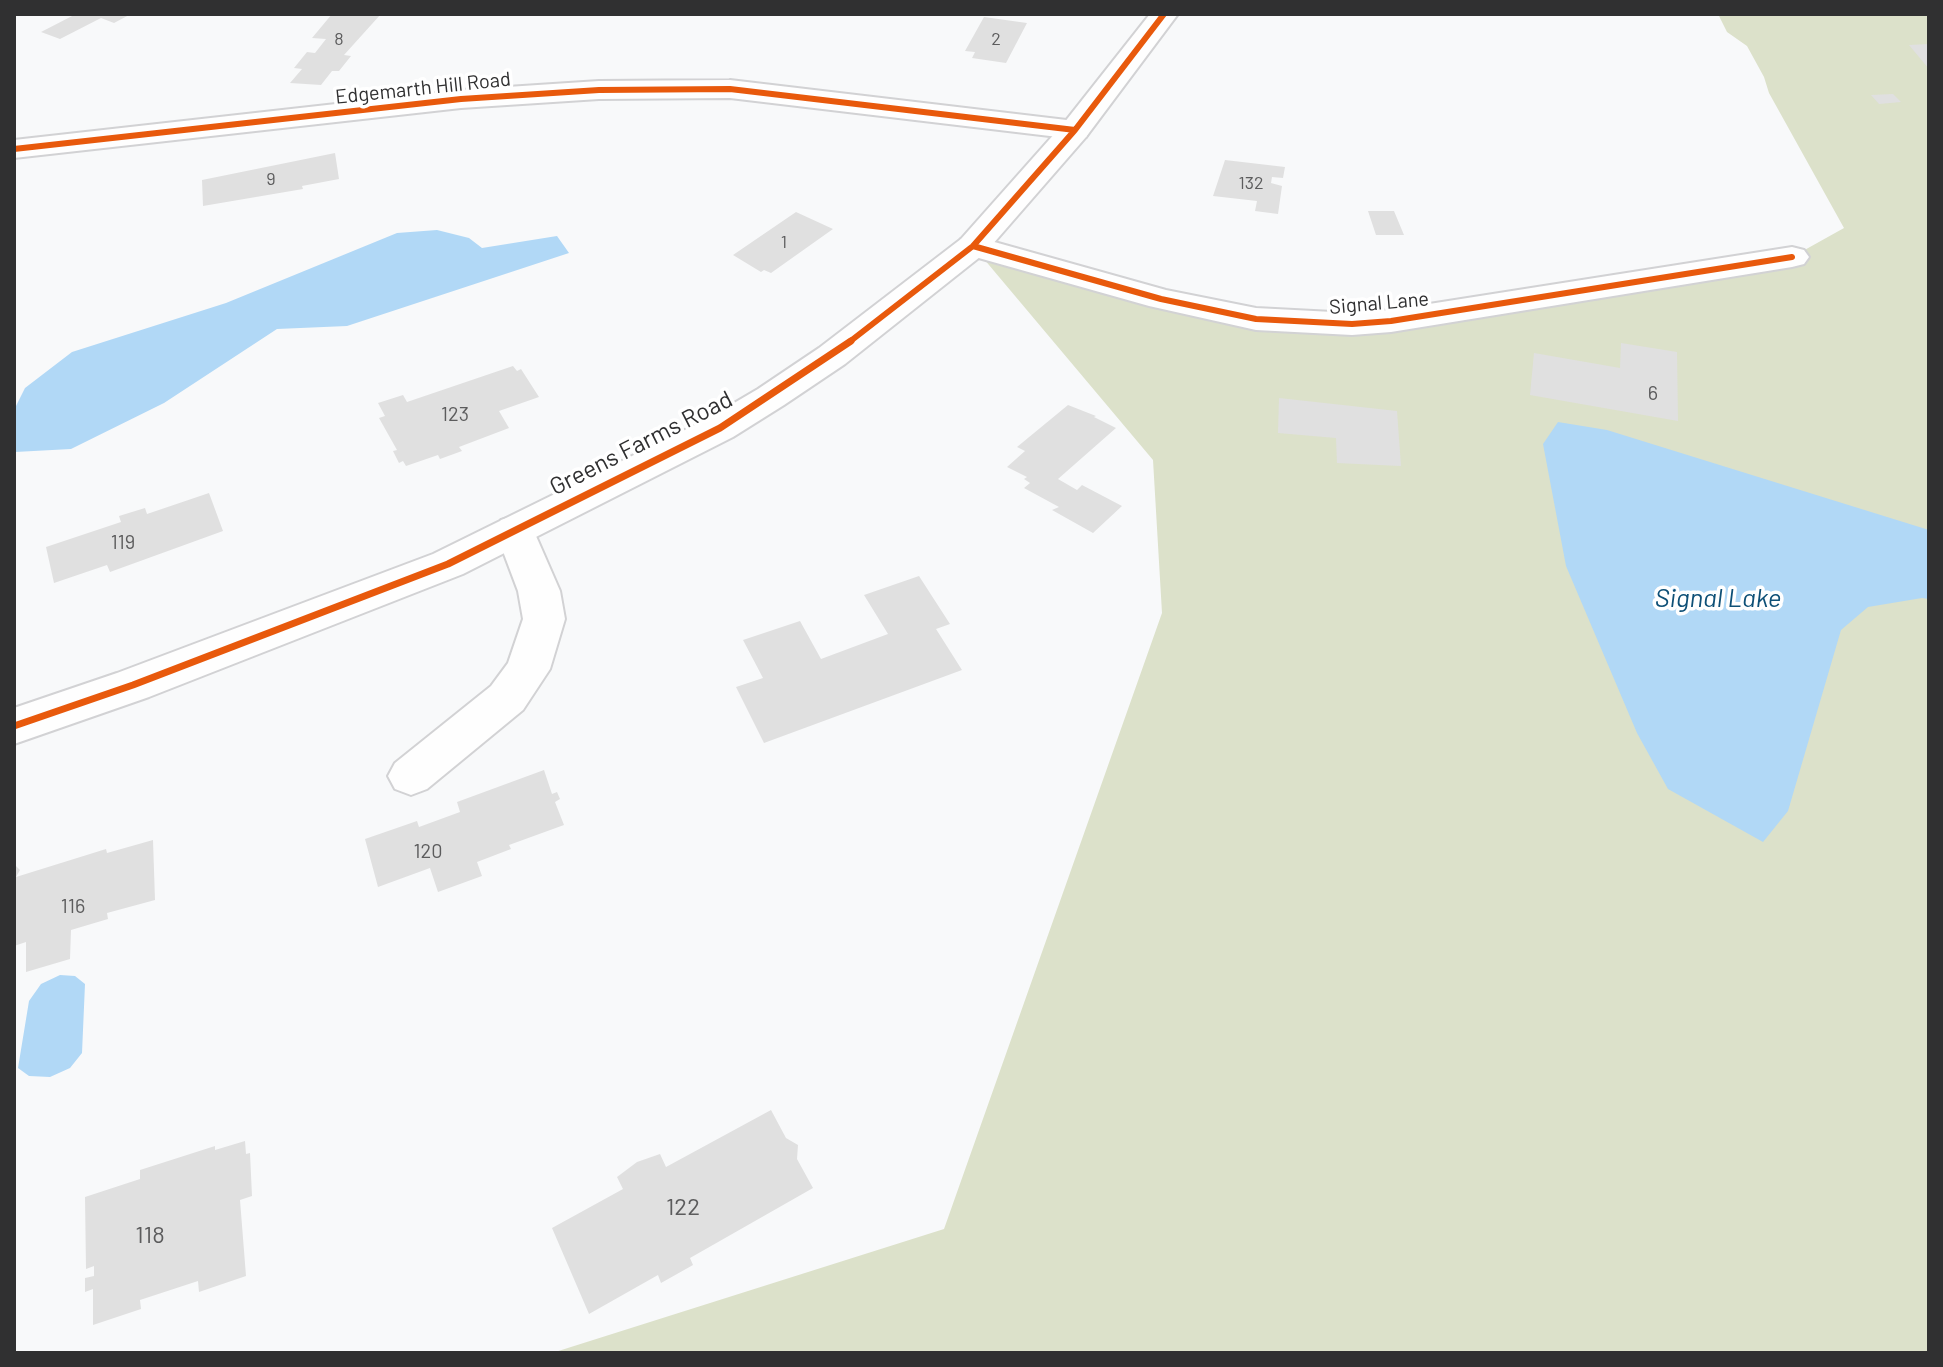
<!DOCTYPE html>
<html>
<head>
<meta charset="utf-8">
<style>
	body { margin:0 }
	#map { position:relative; width:1943px; height:1367px; overflow:hidden; background:#f8f9fa; font-family:Barlow,sans-serif }
	canvas { display:block }
	.frame { position:absolute; inset:0; border:16px solid #303031; pointer-events:none }
</style>
</head>
<body>
<div id="map">
<canvas width="1943" height="1367"></canvas>
<div class="frame"></div>
</div>
<script>
const ctx = document.querySelector('canvas').getContext('2d');
ctx.lineJoin = 'round';
function fillPath(path, color) {
  ctx.fillStyle = color;
  ctx.fill(path, 'evenodd');
}
function poly(rows) {
  const path = new Path2D();
  for (const r of rows) {
    path.moveTo(r[0], r[1]);
    for (let i = 2; i < r.length; i += 2) path.lineTo(r[i], r[i + 1]);
  }
  return path;
}
function strokePath(path, color, width, dash) {
  ctx.strokeStyle = color;
  ctx.lineWidth = width;
  ctx.lineCap = dash ? 'butt' : 'round';
  ctx.setLineDash(dash || []);
  ctx.stroke(path);
}
function write(font, color, halo, rows, align = 'center') {
  ctx.font = font + ' Barlow,sans-serif';
  ctx.lineWidth = 7;
  ctx.setLineDash([]);
  ctx.textBaseline = 'middle';
  ctx.strokeStyle = halo;
  ctx.fillStyle = color;
  for (const [text, x, y, turn = 0] of rows) {
    ctx.save();
    ctx.translate(x, y);
    ctx.rotate((+turn || 0) * Math.PI / 180);
    ctx.textAlign = isNaN(turn) ? turn : align;
    if (halo) ctx.strokeText(text, 0, 0);
    ctx.fillText(text, 0, 0);
    ctx.restore();
  }
}
fillPath(poly([
	[1718,14,1929,14,1929,1353,552,1353,944,1229,1162,613,1153,460,973,246,1304,324,1792,257,1844,228,1769,93,1764,77,1747,46,1727,32]
]), '#dce1ca');
fillPath(poly([
	[437,230,469,238,482,248,557,236,569,253,347,326,277,329,164,403,71,449,15,452,14,410,25,388,72,352,226,303,397,233],
	[1558,422,1607,430,1929,530,1929,599,1922,598,1868,607,1841,630,1788,811,1763,842,1668,789,1637,733,1566,566,1543,444],
	[60,975,75,976,85,984,82,1053,70,1068,50,1077,29,1076,18,1068,29,1001,41,984]
]), '#b1d8f6');
fillPath(poly([
	[76,14,131,14,114,23,101,18,60,39,41,32],
	[332,14,381,14,344,55,351,56,339,71,332,71,321,85,290,83,302,69,294,68,307,52,315,53,326,39,312,38],
	[984,17,1027,23,1006,63,972,58,975,52,965,51],
	[1929,44,1929,69,1909,45],
	[1893,94,1901,102,1879,104,1871,95],
	[335,153,339,179,302,186,303,189,203,206,202,180],
	[1225,160,1285,167,1283,178,1272,177,1271,183,1282,186,1278,214,1255,211,1257,201,1213,196],
	[1368,211,1394,211,1404,235,1376,235],
	[796,212,833,229,771,273,764,270,761,272,733,255],
	[1621,343,1677,352,1678,421,1530,395,1534,353,1620,368],
	[513,366,517,371,521,369,539,397,499,411,509,428,459,447,462,451,440,459,438,455,406,466,403,461,399,463,393,451,397,450,379,418,385,416,378,403,403,395,407,402],
	[1279,398,1397,411,1401,466,1337,463,1336,438,1278,433],
	[1068,405,1096,416,1094,417,1116,428,1058,479,1077,490,1082,485,1122,506,1093,533,1052,510,1059,507,1024,488,1030,483,1024,479,1027,477,1007,467,1025,451,1017,447],
	[209,493,223,531,110,572,107,565,54,583,46,547,121,522,119,516,145,508,147,514],
	[919,576,950,624,936,629,962,670,764,743,736,687,763,678,743,640,800,621,821,659,888,634,864,595],
	[544,770,552,794,557,792,560,799,555,802,564,825,509,845,511,849,477,862,482,876,438,892,430,868,378,887,365,839,417,821,419,827,460,812,457,802],
	[153,840,155,900,107,913,108,919,71,930,70,959,26,972,26,942,14,946,14,864,20,870,16,877,106,849,107,853],
	[771,1110,786,1138,798,1145,797,1159,813,1188,690,1258,693,1265,661,1283,658,1275,589,1314,552,1228,623,1189,617,1177,637,1162,660,1154,666,1167],
	[245,1141,246,1154,250,1153,252,1196,240,1200,246,1276,199,1292,198,1281,140,1300,141,1309,93,1325,93,1289,85,1292,85,1278,94,1276,94,1266,86,1269,85,1197,140,1179,140,1170,215,1146,215,1150]
]), '#e0e0e0');
const minor = poly([
	[730,80,1075,121,1086,123,1090,130,1086,137,1075,139,730,98,599,99,461,108,14,158,14,140,461,90,599,81,730,80],
	[973,236,1166,290,1256,308,1352,313,1391,310,1792,247,1804,250,1809,257,1804,264,1792,267,1391,332,1352,335,1256,330,1149,306,961,253,956,246,961,239,973,236],
	[515,516,529,520,560,591,565,619,550,669,523,710,427,789,411,795,395,789,388,776,395,763,491,686,508,663,523,619,518,591,495,530,501,520,515,516]
]);
const major = poly([
	[1150,14,1178,14,1086,137,985,253,845,364,784,405,733,437,463,574,149,697,14,744,14,708,117,673,433,554,707,419,758,389,819,348,961,239,1064,123,1150,14]
]);
strokePath(minor, '#d2d2d4', 4);
strokePath(major, '#d2d2d4', 4);
fillPath(minor, '#fefefe');
fillPath(major, '#fefefe');
strokePath(poly([
	[14,149,461,99,599,90,730,89,1075,130],
	[973,246,1161,299,1256,319,1352,324,1391,321,1792,257],
	[848,343,973,246,1075,130,1164,14]
]), '#e8590c', 6);
strokePath(poly([
	[14,726,133,685,448,564,720,428,851,341]
]), '#e8590c', 7);
write('18px', '#5c5c5d', null, [
	["8",339,39],
	["2",996,39],
	["9",271,179],
	["132",1251,183],
	["1",784,242]
]);
write('20px', '#303031', '#fff', [
	["Edgemarth Hill Road",423,88,-6],
	["Signal Lane",1379,303,-5]
]);
write('20px', '#5c5c5d', null, [
	["6",1653,393],
	["123",455,414],
	["119",123,542],
	["120",428,851],
	["116",73,906]
]);
write('24px', '#303031', '#fff', [
	["Greens Farms Road",641,443,-27]
]);
write('24px', '#5c5c5d', null, [
	["122",683,1207],
	["118",150,1235]
]);
write('italic 26px', '#0e5077', '#fff', [
	["Signal Lake",1718,598]
]);
</script>
</body>
</html>
